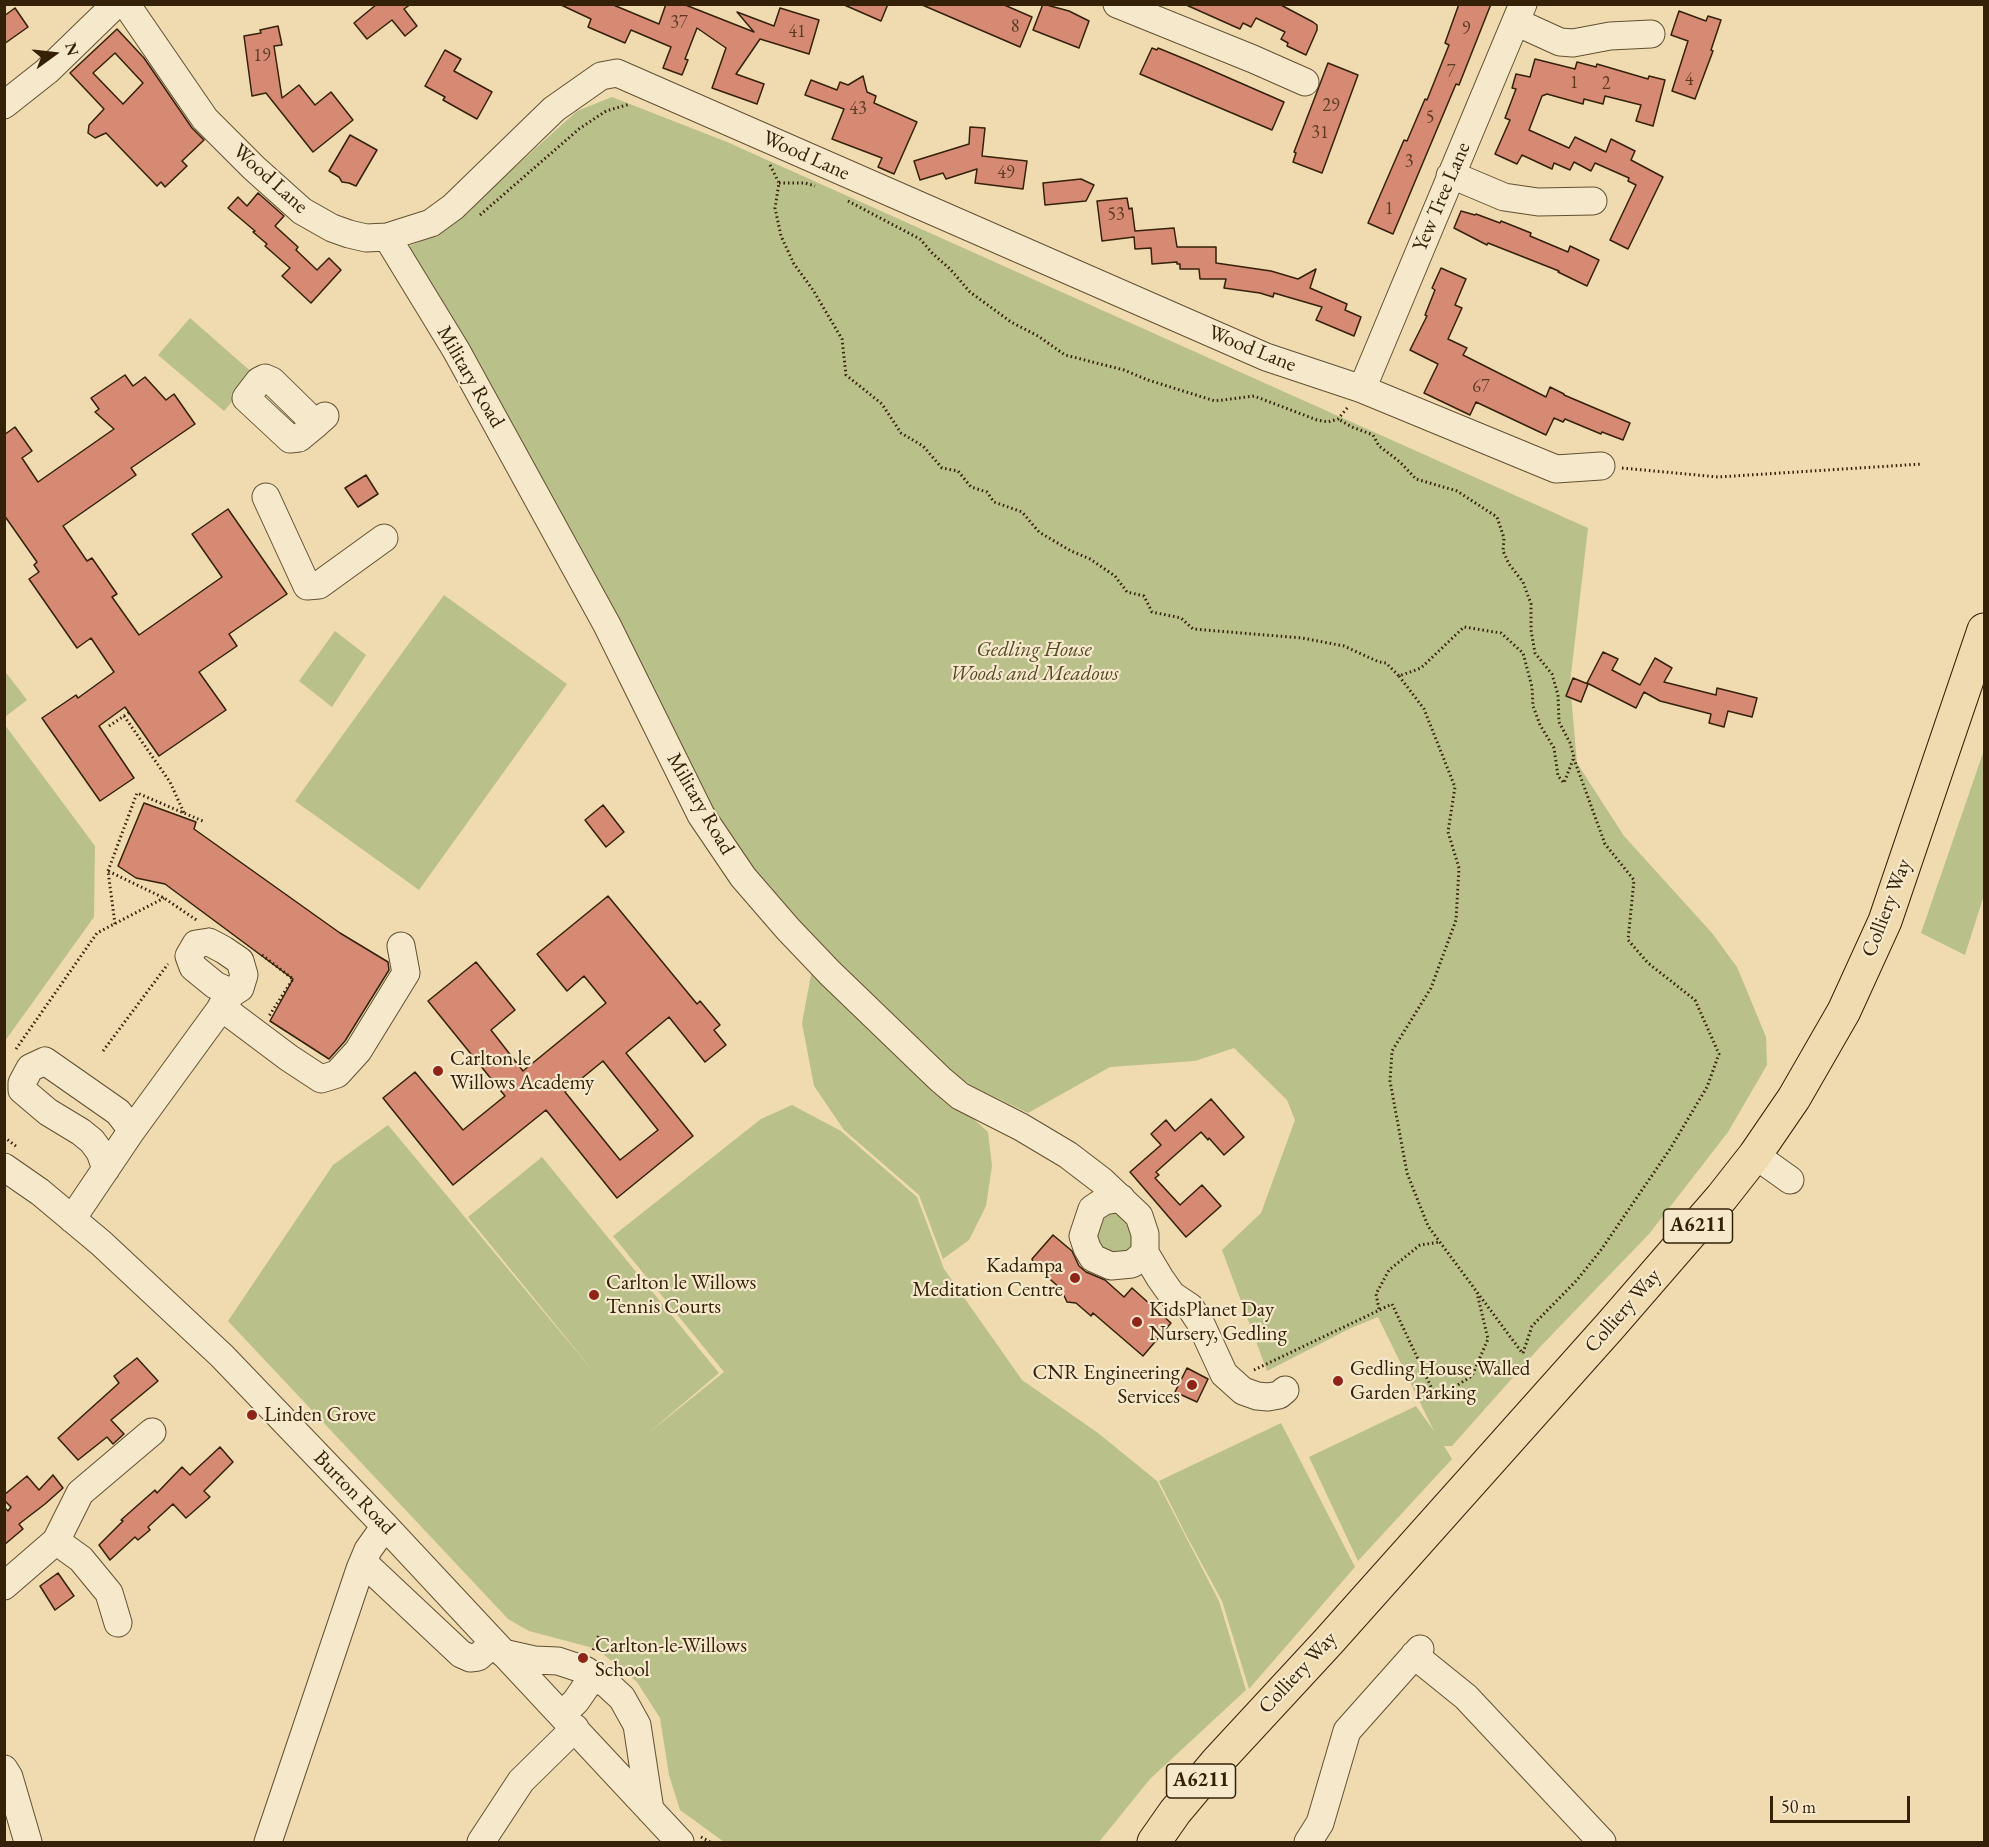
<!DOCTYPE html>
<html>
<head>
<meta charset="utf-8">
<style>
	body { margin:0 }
	#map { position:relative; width:1989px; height:1847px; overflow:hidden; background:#efdbaf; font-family:"EB Garamond",serif }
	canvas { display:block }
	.frame { position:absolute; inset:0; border:6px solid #342108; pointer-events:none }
	.north { position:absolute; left:24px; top:24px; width:60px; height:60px; -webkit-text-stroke:4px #f5e8cb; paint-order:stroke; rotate:75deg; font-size:16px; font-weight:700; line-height:24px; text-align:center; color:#342108 }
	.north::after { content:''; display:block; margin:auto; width:21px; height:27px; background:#342108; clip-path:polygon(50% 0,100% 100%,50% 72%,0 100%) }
	.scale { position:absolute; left:1770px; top:1796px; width:140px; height:27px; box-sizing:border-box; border:3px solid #342108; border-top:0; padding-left:8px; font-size:18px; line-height:21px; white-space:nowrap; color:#342108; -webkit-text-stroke:4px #f5e8cb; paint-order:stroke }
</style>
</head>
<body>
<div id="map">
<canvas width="1989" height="1847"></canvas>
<div class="frame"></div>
<div class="north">N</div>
<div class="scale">50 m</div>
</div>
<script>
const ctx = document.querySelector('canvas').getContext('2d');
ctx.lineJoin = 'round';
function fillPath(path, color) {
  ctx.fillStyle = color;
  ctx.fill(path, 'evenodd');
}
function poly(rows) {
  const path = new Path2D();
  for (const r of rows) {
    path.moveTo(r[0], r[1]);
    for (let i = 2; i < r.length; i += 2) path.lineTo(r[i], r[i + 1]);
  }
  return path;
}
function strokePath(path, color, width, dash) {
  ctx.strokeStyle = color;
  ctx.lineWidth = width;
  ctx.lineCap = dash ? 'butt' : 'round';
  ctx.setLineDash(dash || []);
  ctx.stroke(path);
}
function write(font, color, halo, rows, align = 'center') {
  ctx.font = font + ' "EB Garamond",serif';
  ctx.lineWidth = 4.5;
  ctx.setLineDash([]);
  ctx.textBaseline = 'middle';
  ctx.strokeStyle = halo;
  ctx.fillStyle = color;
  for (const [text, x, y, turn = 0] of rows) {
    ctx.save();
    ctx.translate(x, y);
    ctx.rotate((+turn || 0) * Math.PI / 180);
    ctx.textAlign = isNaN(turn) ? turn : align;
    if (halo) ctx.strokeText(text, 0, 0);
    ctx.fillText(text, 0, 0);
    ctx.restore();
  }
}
fillPath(poly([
	[612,97,727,142,1588,528,1570,683,1577,763,1624,836,1712,933,1737,967,1766,1037,1767,1065,1728,1132,1649,1234,1540,1347,1452,1446,1444,1446,1452,1459,1358,1561,1309,1457,1416,1406,1434,1431,1378,1317,1351,1328,1267,1371,1222,1250,1261,1213,1295,1120,1287,1100,1234,1048,1195,1061,1110,1067,1028,1113,972,1086,951,1072,783,910,736,848,695,778,403,249,444,231,577,111],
	[190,318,255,375,224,411,158,355],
	[444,595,567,684,419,890,295,801],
	[335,631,366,655,332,707,299,681],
	[4,670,27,700,5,717,4,717],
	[5,725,95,846,94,917,5,1041],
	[1984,750,1984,895,1965,955,1921,933],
	[812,970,848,1008,935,1092,968,1114,988,1132,992,1166,986,1206,969,1240,943,1259,919,1195,844,1130,814,1086,802,1023],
	[792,1105,841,1131,917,1197,944,1269,1022,1380,1098,1433,1157,1481,1219,1601,1246,1690,1150,1779,1099,1842,724,1842,680,1810,669,1775,660,1718,637,1682,597,1649,529,1631,508,1619,228,1321,333,1165,388,1125,598,1377,468,1217,542,1157,719,1373,646,1435,724,1372,613,1236,761,1119],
	[1116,1212,1130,1218,1135,1243,1130,1251,1122,1255,1097,1248,1096,1222,1108,1213],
	[1281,1423,1355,1567,1249,1689,1222,1601,1185,1533,1159,1481]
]), '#bac08a');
const building = poly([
	[377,4,411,4,404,9,417,26,405,36,392,20,367,39,354,23,377,4],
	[559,4,611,4,659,24,666,4,683,4,754,32,737,12,774,26,780,8,819,20,809,54,760,39,736,74,764,84,757,104,712,88,726,48,697,28,685,59,688,60,682,75,663,68,671,47,631,30,625,43,588,27,591,19,559,4],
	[842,4,888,4,881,21,842,4],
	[920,4,1002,4,1032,17,1020,47,920,4],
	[1043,4,1069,11,1089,21,1079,48,1033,30,1043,4],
	[1184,4,1279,4,1313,22,1317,25,1317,30,1306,55,1287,46,1288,43,1281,39,1285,32,1256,18,1251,27,1243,23,1240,29,1184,4],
	[1459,4,1491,4,1459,85,1456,84,1393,234,1368,223,1404,140,1407,141,1425,99,1427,100,1449,45,1445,43,1459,4],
	[15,8,28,27,4,44,4,16,15,8],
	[1679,11,1706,21,1708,16,1721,20,1711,50,1713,51,1695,99,1672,91,1688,41,1671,35,1679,11],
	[278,26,282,45,274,46,282,98,299,85,315,105,331,92,353,120,313,152,266,93,252,96,244,36,261,33,260,30,278,26],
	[117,29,144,58,192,128,204,140,182,161,187,166,165,187,161,182,157,186,106,133,95,138,88,133,89,125,104,109,70,73,117,29],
	[115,53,143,83,123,104,93,73,115,53],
	[1152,48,1157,50,1158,48,1197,64,1284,102,1272,130,1140,74,1152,48],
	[445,50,461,59,454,71,492,92,477,119,443,100,445,97,425,86,445,50],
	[1535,59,1575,69,1577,62,1596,67,1597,64,1648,79,1649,76,1665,80,1653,126,1636,121,1641,105,1605,96,1603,104,1584,99,1583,104,1547,94,1542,96,1529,130,1569,148,1575,137,1606,152,1611,139,1635,151,1631,160,1663,177,1628,249,1610,240,1636,185,1628,181,1629,178,1595,163,1591,171,1574,162,1570,170,1554,163,1552,169,1522,155,1517,164,1495,154,1510,120,1505,118,1516,89,1512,88,1516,74,1530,77,1535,59],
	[1328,63,1358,75,1322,173,1293,162,1296,153,1294,152,1328,63],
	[863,76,867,92,876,96,874,103,917,122,894,174,878,167,882,158,832,139,844,109,805,95,811,80,837,90,840,82,848,85,863,76],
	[970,127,985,128,982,156,1027,161,1023,189,975,183,977,169,946,179,943,173,920,180,914,161,969,144,970,127],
	[350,135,377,150,356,186,349,183,342,182,339,177,329,171,350,135],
	[1081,179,1094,185,1086,201,1045,205,1043,183,1081,179],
	[258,193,284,216,275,226,298,247,296,250,317,270,329,258,341,270,311,303,282,276,290,268,265,246,267,244,253,232,255,231,228,208,238,197,247,206,258,193],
	[1127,198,1129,209,1132,208,1135,231,1174,228,1177,247,1216,247,1216,263,1271,271,1298,279,1316,269,1310,288,1347,304,1345,310,1361,317,1354,336,1316,320,1322,307,1274,293,1273,297,1260,293,1224,288,1226,279,1200,279,1199,269,1180,269,1180,264,1177,264,1177,262,1152,264,1151,248,1135,249,1134,237,1102,241,1097,201,1127,198],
	[1461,211,1475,215,1476,214,1500,223,1501,221,1531,233,1530,236,1568,252,1570,246,1599,260,1587,286,1558,272,1559,271,1488,243,1487,245,1454,228,1461,211],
	[1441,268,1466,279,1455,305,1462,308,1448,339,1467,348,1463,355,1546,397,1550,387,1564,394,1564,395,1630,423,1623,440,1602,432,1601,434,1565,419,1563,422,1554,418,1546,435,1476,402,1470,415,1424,393,1438,364,1410,350,1427,316,1425,315,1435,290,1432,288,1441,268],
	[125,375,133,386,145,377,166,400,174,394,195,424,131,468,136,475,63,526,87,561,92,558,117,594,112,597,139,635,222,577,192,534,228,509,287,594,229,634,237,646,199,672,226,710,159,756,125,707,99,726,134,778,100,801,42,718,76,695,78,698,114,672,91,638,77,648,29,579,39,572,34,565,37,562,4,515,4,435,15,427,32,451,22,458,38,482,114,429,95,412,99,409,91,398,125,375],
	[366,475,378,494,358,507,345,488,366,475],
	[1603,652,1618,659,1612,670,1640,685,1655,658,1672,668,1664,682,1716,695,1717,688,1757,698,1752,717,1728,711,1724,727,1709,723,1711,714,1660,701,1644,692,1636,708,1587,683,1603,652],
	[1573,678,1588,684,1581,702,1566,696,1573,678],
	[144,803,196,822,194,829,340,933,388,962,389,970,345,1041,329,1059,270,1021,293,979,165,884,136,878,118,866,144,803],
	[603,805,624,832,606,847,585,820,603,805],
	[608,896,697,1004,700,1001,720,1025,714,1030,726,1045,705,1062,669,1017,626,1053,693,1136,617,1198,546,1110,453,1185,383,1098,415,1072,463,1130,505,1096,428,1001,476,962,515,1010,491,1030,523,1071,606,1003,584,976,567,991,537,954,608,896],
	[603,1061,658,1130,620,1160,565,1092,603,1061],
	[1211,1099,1244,1137,1224,1155,1209,1138,1208,1140,1201,1132,1156,1172,1159,1175,1155,1178,1180,1205,1202,1185,1221,1206,1186,1237,1130,1172,1161,1145,1151,1134,1166,1120,1175,1131,1211,1099],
	[1053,1235,1072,1251,1079,1266,1086,1272,1105,1280,1124,1297,1132,1288,1171,1323,1143,1356,1093,1313,1091,1316,1076,1303,1067,1302,1061,1289,1034,1265,1032,1259,1053,1235],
	[137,1358,158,1381,111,1420,124,1434,113,1444,107,1437,78,1460,58,1438,119,1383,114,1376,137,1358],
	[1187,1368,1208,1379,1197,1402,1175,1392,1187,1368],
	[220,1447,233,1462,204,1491,210,1497,186,1518,173,1504,148,1527,150,1530,138,1540,135,1537,110,1560,99,1545,123,1521,121,1520,155,1490,157,1493,182,1467,190,1475,220,1447],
	[53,1475,63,1488,45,1504,19,1524,23,1529,4,1545,4,1507,8,1511,11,1507,4,1500,4,1495,27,1476,39,1490,53,1475],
	[58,1573,74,1596,55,1610,40,1586,58,1573]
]);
fillPath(building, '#d68a74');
strokePath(building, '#342108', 1.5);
const minor = poly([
	[126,4,205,119,254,168,302,211,332,228,349,234,366,238,387,237,431,223,453,207,554,109,601,76,617,73,1266,357,1362,389,1556,469,1601,466],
	[1117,4,1253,59,1305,82],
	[1516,22,1560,42,1573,43,1610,36,1651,34],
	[4,105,47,71,116,4],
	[1450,176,1459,178,1504,197,1538,202,1593,201],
	[387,237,456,350,607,625,701,815,743,877,788,929,830,973,940,1079,960,1096,1021,1127,1068,1155,1102,1181,1139,1216,1145,1234,1145,1253,1160,1278,1172,1295,1190,1307,1200,1322,1224,1374,1243,1391,1257,1396,1268,1397,1279,1395,1285,1390],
	[1362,389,1523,4],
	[316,424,272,381,265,378,259,381,246,398,290,439,299,438,316,424,325,416],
	[266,497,307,586,319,585,384,538],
	[209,942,224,950,240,961,244,975,240,988,232,993,215,985,193,967,189,956,196,944,209,942],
	[221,1007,289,1058,321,1079,337,1074,358,1051,406,973,401,946],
	[1755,1155,1790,1180],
	[4,1167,40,1192,101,1243,222,1356,385,1526,680,1842],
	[106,1169,100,1152,92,1141,81,1132,48,1112,22,1090,22,1083,30,1068,45,1061,118,1112,132,1130],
	[1121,1198,1104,1201,1092,1209,1083,1236,1087,1248,1093,1258,1111,1266,1132,1264,1145,1253],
	[72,1219,132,1130,232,993],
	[56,1541,81,1559,109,1593,118,1623],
	[363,1562,461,1654,470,1658,478,1657,494,1643],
	[4,1586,56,1541,80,1493,152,1432],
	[503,1653,534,1660,558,1661,585,1670,608,1685,622,1698,637,1725,650,1810],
	[1414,1655,1466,1697,1602,1842],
	[562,1715,576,1701,594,1675],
	[4,1769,9,1777,28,1842],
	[268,1842,360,1569,368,1550,385,1526],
	[481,1842,521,1781,575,1728],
	[1308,1842,1320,1823,1347,1731,1420,1649]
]);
const major = poly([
	[1154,1842,1175,1812,1216,1763,1328,1642,1611,1325,1722,1197,1755,1155,1794,1098,1844,1011,1885,921,1984,630]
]);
strokePath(minor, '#635032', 29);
strokePath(major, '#342108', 35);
strokePath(poly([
	[47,4,51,4],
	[770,165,779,183,775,208,781,236,794,264,813,290,842,339,846,375,882,404,901,433,923,446,942,468,958,471,971,487,987,492,994,502,1022,512,1039,532,1071,551,1090,559,1115,576,1127,592,1144,596,1152,612,1181,618,1193,629,1302,638,1344,646,1379,662,1386,663,1399,676,1421,668,1464,627,1501,633,1523,653,1532,687,1533,706,1540,725,1554,748,1558,776,1564,783,1574,757,1570,743,1559,722,1558,695,1552,674,1535,653,1531,630,1531,604,1523,582,1509,564,1503,551,1504,538,1497,517,1457,491,1416,479,1400,462,1379,446,1373,435,1352,427,1338,419],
	[779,183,805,183,815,186],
	[848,201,920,239,933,254,950,269,970,292,1011,322,1038,336,1065,355,1124,370,1148,380,1215,401,1254,396,1317,420,1328,422,1338,419,1348,407],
	[480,215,579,129,606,111,630,104],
	[1622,468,1718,477,1922,464],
	[1399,676,1424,709,1455,787,1448,832,1459,868,1456,920,1431,988,1392,1051,1390,1081,1407,1173,1428,1226,1523,1354],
	[124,716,170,782,184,813],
	[109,726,130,712],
	[108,871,137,793,205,822],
	[115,924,108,871,164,898,198,921],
	[262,955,293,979,269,1016],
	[16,1049,97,933,164,898],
	[103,1051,168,964],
	[4,1137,17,1147],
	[1379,1309,1376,1294,1389,1270,1420,1245,1440,1242],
	[1523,1353,1532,1326,1577,1280,1601,1250,1670,1149,1707,1087,1719,1054,1695,1000,1648,963,1628,940,1634,880,1605,844,1574,759],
	[1254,1370,1392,1304,1433,1391,1440,1396,1472,1376,1488,1339,1477,1293],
	[593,1650,599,1635],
	[701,1837,710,1842]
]), '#342108', 3, [1.5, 3]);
strokePath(minor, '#f5e8cb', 27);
strokePath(major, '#efdbaf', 33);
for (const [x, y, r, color] of [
	[438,1071,6,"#8f2418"],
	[1075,1278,6,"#8f2418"],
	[594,1295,6,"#8f2418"],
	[1137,1322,6,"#8f2418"],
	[1338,1381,6,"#8f2418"],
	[1192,1385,6,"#8f2418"],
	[252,1415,6,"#8f2418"],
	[583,1658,6,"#8f2418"]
]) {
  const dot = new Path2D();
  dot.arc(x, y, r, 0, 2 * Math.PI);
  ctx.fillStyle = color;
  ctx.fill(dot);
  strokePath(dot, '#f5e8cb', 2);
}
write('18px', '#5c3b23', null, [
	["37",679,23],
	["8",1015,27],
	["9",1466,29],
	["41",797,32],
	["19",262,56],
	["7",1451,72],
	["4",1689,80],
	["1",1574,83],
	["2",1606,84],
	["29",1331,106],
	["43",858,109],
	["5",1430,118],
	["31",1320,133],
	["3",1409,162],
	["49",1006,173],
	["1",1389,209],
	["53",1116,215],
	["67",1481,387]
]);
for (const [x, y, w] of [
	[1698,1226,69],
	[1201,1781,69]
]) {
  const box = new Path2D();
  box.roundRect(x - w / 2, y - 17, w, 34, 4.5);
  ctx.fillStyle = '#f5e8cb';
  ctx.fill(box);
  strokePath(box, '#342108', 1.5);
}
write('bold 20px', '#342108', null, [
	["A6211",1698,1226],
	["A6211",1201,1781]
]);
write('21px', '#342108', '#f5e8cb', [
	["Wood Lane",806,156,24],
	["Wood Lane",270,179,42],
	["Yew Tree Lane",1442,197,-67],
	["Wood Lane",1252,349,22],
	["Military Road",470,377,60],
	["Military Road",700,804,60],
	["Colliery Way",1887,908,-69],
	["Colliery Way",1623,1311,-49],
	["Burton Road",354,1493,46],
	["Colliery Way",1298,1673,-47]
]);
write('italic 21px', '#564928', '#f5e8cb', [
	["Gedling House",1034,650],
	["Woods and Meadows",1034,674]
]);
write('21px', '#342108', '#f5e8cb', [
	["Carlton le",450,1059],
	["Willows Academy",450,1083],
	["Kadampa",1063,1266,"right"],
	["Meditation Centre",1063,1290,"right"],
	["Carlton le Willows",606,1283],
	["Tennis Courts",606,1307],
	["KidsPlanet Day",1149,1310],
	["Nursery, Gedling",1149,1334],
	["Gedling House Walled",1350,1369],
	["Garden Parking",1350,1393],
	["CNR Engineering",1180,1373,"right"],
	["Services",1180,1397,"right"],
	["Linden Grove",264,1415],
	["Carlton-le-Willows",595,1646],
	["School",595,1670]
], 'left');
</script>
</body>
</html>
